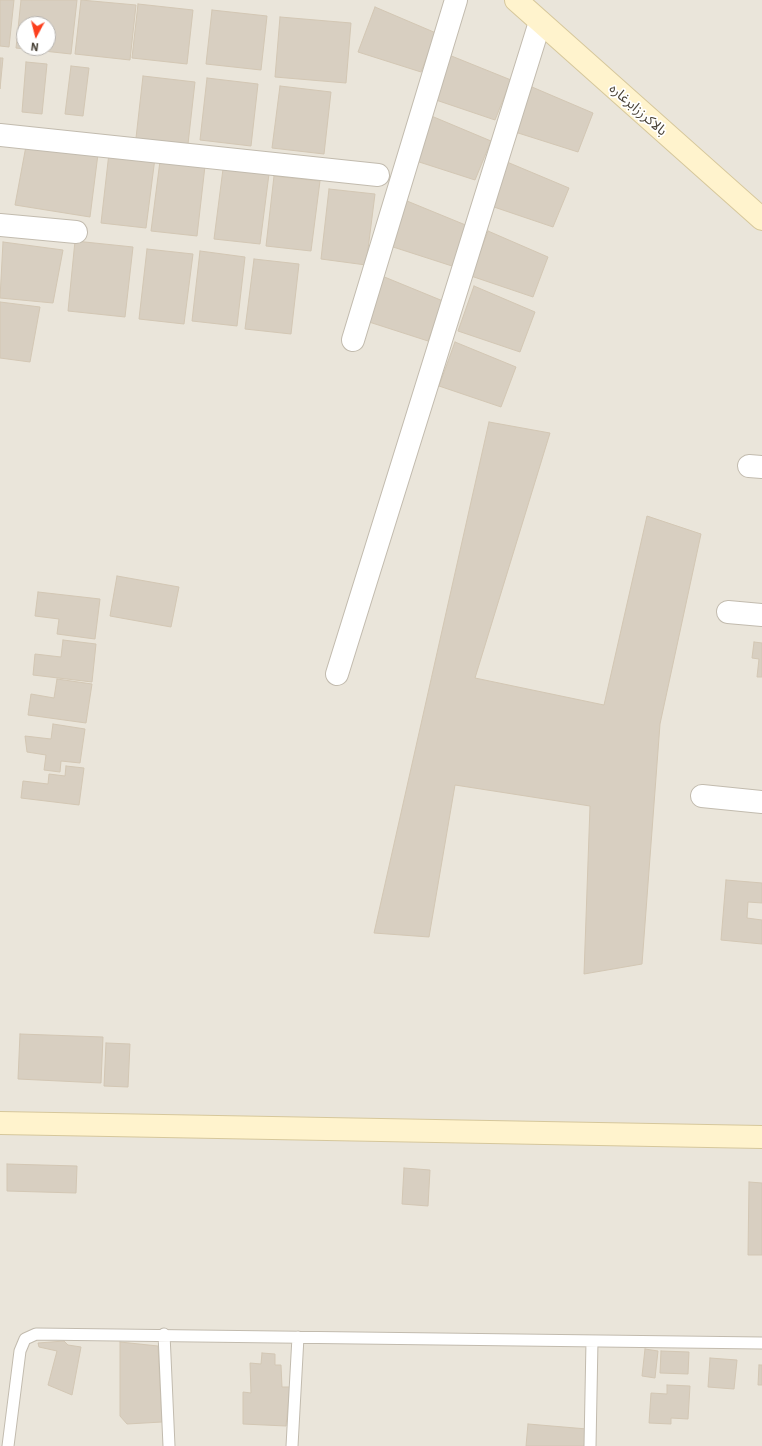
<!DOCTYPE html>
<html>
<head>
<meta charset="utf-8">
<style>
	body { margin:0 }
	#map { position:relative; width:762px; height:1446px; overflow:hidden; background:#f6f3ec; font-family:"IBM Plex Sans",sans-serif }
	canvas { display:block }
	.north { position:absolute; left:16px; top:16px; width:40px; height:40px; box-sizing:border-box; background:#fff; border:1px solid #b7b4b0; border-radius:50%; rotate:187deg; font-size:11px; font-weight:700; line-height:16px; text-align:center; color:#4b4439 }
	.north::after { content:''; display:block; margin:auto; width:14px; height:18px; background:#fc3f1d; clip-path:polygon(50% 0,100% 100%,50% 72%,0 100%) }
</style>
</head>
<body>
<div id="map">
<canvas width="762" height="1446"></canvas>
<div class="north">N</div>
</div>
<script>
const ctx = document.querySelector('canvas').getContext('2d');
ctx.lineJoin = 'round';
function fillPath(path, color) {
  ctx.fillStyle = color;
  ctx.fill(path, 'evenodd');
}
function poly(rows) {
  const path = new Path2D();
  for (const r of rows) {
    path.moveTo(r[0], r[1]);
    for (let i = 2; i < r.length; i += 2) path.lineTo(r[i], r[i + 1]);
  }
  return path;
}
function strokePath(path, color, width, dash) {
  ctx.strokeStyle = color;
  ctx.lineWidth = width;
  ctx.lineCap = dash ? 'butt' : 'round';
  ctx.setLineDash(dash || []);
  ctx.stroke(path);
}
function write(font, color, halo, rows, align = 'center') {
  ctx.font = font + ' "IBM Plex Sans","Noto Sans Arabic",sans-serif';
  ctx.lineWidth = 3.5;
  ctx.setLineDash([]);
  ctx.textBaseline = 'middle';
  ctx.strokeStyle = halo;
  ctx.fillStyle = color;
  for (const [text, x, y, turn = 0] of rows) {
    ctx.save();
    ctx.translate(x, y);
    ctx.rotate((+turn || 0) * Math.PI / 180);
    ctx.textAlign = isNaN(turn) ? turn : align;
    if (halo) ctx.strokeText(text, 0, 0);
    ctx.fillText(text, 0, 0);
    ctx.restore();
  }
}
fillPath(poly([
	[0,0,762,0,762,1446,0,1446],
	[24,24,48,24,48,48,24,48]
]), '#eae5da');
const building = poly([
	[0,0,14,0,9,47,0,46,0,0],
	[21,0,77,0,71,54,16,48,21,0],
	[24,24,48,24,48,48,24,48,24,24],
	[81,0,136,5,130,60,75,54,81,0],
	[138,4,193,10,187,64,132,58,138,4],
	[375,7,436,33,421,72,358,52,375,7],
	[212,10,267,16,261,70,206,64,212,10],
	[280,17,351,23,346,83,275,77,280,17],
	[449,55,511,80,495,120,433,99,449,55],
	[0,58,3,58,0,89,0,58],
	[26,62,47,64,42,114,22,112,26,62],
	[71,66,89,68,83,116,65,114,71,66],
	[143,76,195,82,188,144,136,138,143,76],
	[207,78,258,84,251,146,200,140,207,78],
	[280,86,331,92,324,154,272,148,280,86],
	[532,87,593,113,578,152,515,132,532,87],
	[429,115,491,141,475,180,413,160,429,115],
	[26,146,98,154,90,217,15,205,26,146],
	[109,153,155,158,146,228,101,223,109,153],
	[160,161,205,166,197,236,151,231,160,161],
	[507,162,569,188,553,227,491,206,507,162],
	[223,169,269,174,260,244,214,239,223,169],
	[274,176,320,181,311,251,266,246,274,176],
	[329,189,375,194,366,265,321,259,329,189],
	[407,201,468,226,452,266,390,246,407,201],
	[488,231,548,257,533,297,471,276,488,231],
	[75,241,133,247,125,317,68,311,75,241],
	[3,242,63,250,53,303,0,298,3,242],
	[147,249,193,254,184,324,139,319,147,249],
	[200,251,245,257,237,326,192,321,200,251],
	[254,259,299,264,291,334,245,329,254,259],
	[382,276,443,301,428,341,366,321,382,276],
	[474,286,535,312,520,352,458,331,474,286],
	[0,302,40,307,30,362,0,358,0,302],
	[455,342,516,367,501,407,439,386,455,342],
	[489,422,550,433,475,678,604,705,647,516,701,534,660,724,642,964,584,974,590,806,455,785,429,937,374,933,489,422],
	[117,576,179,587,171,627,110,616,117,576],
	[38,592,100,599,95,639,57,634,59,619,35,616,38,592],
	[63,640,96,644,92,682,33,675,35,654,61,657,63,640],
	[754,642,762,643,762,677,757,677,759,659,752,658,754,642],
	[57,679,92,684,86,723,28,715,31,694,54,698,57,679],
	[53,724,85,729,80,763,61,761,60,772,44,770,46,755,27,752,25,736,51,739,53,724],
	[66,766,84,768,79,805,21,798,23,781,48,784,49,774,65,776,66,766],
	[726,880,762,883,762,903,748,902,747,918,762,920,762,944,721,940,726,880],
	[20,1034,103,1037,101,1083,18,1079,20,1034],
	[106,1043,130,1044,128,1087,104,1086,106,1043],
	[7,1164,77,1166,76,1193,7,1191,7,1164],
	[404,1168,430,1170,428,1206,402,1204,404,1168],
	[749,1182,762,1183,762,1255,748,1255,749,1182],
	[64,1341,68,1345,81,1347,72,1395,48,1385,57,1351,39,1347,38,1343,64,1341],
	[120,1342,158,1346,162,1422,127,1424,120,1416,120,1342],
	[645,1349,658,1351,655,1378,642,1376,645,1349],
	[661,1351,689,1352,688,1374,660,1373,661,1351],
	[262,1353,275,1354,275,1365,281,1365,282,1387,290,1387,286,1426,243,1424,243,1392,251,1393,250,1363,261,1364,262,1353],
	[710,1358,737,1360,734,1389,708,1387,710,1358],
	[759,1365,762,1365,762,1385,758,1385,759,1365],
	[667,1385,690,1386,688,1419,671,1418,671,1424,649,1423,651,1393,667,1394,667,1385],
	[528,1424,587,1429,585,1446,526,1446,528,1424]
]);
fillPath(building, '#d8cfc1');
strokePath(building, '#d3c7b4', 1);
const lane = poly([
	[164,1334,169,1446],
	[8,1446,20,1351,25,1339,36,1334,762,1343],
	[292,1446,298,1337],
	[590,1446,592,1341]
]);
const street = poly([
	[0,135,378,175],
	[0,225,76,232],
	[353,340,456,0],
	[749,466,762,467],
	[728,612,762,615],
	[337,674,540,22],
	[702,796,762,802]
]);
const secondary = poly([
	[516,0,762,219],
	[0,1123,762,1137]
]);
strokePath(lane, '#c2bbae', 13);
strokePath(street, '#c2bbae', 24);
strokePath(secondary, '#d6c79b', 24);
strokePath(lane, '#fff', 11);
strokePath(street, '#fff', 22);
strokePath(secondary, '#fff3cd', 22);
write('14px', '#4b4439', '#fff', [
	["بالاکرززابرغاره",638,110,41]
]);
</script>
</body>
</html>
